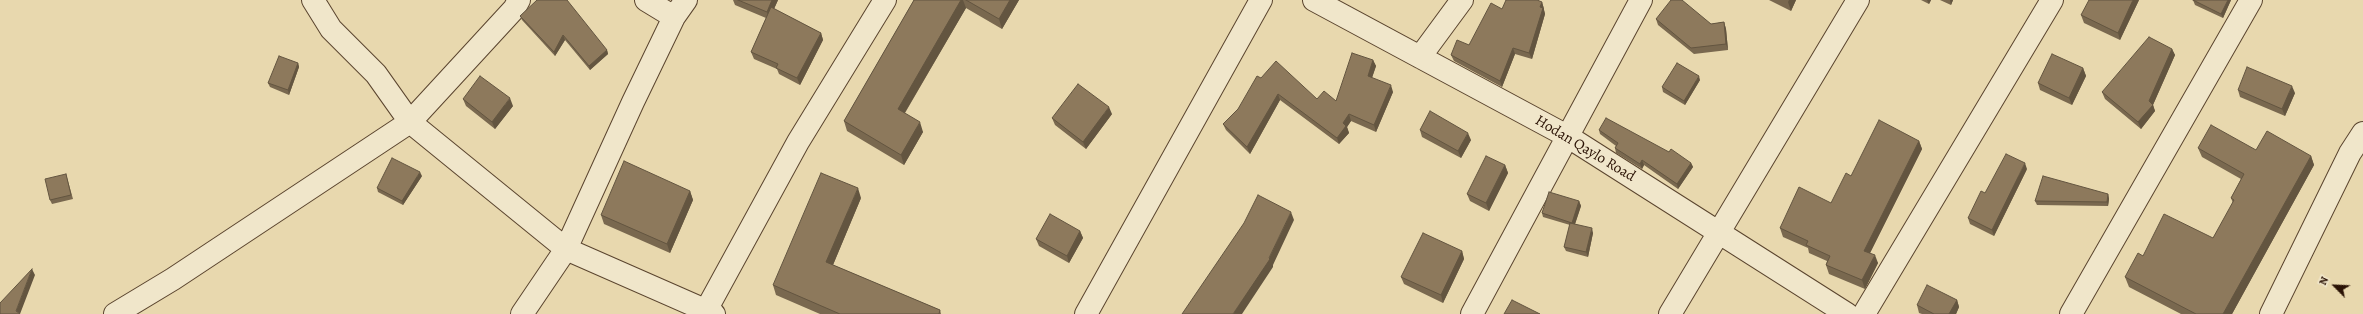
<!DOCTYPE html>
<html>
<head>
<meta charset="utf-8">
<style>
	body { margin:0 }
	#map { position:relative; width:2363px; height:314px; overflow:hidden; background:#e8d8ae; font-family:Alegreya,serif }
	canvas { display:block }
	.north { position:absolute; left:2315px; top:266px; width:40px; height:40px; -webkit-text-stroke:3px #f0e6ca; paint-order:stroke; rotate:294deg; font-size:11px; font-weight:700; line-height:16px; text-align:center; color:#2a1204 }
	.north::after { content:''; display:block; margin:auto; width:14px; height:18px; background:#2a1204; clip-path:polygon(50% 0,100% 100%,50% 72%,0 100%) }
</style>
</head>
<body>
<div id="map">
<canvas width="2363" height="314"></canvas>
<div class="north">N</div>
</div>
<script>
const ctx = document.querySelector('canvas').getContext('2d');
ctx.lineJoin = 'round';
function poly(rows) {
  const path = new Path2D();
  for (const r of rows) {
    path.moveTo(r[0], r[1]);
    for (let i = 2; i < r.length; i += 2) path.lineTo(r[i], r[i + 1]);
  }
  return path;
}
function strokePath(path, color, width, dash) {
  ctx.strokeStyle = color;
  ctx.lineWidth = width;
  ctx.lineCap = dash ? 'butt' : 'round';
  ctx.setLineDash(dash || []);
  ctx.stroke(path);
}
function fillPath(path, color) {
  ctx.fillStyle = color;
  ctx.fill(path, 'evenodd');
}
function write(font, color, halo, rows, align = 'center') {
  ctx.font = font + ' Alegreya,serif';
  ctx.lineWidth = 4;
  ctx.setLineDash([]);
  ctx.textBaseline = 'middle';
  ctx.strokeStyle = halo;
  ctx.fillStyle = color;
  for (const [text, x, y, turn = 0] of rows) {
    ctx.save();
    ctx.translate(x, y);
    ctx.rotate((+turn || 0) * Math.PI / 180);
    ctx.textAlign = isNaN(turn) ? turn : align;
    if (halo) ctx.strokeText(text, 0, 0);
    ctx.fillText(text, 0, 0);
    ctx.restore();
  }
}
const minor = poly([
	[313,0,331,29,376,74,410,122,566,249,714,314],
	[646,0,674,17],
	[1314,0,1567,136,1847,314],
	[1420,57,1462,0],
	[115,314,173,279,410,122,514,9,519,0],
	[522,314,566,249,633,102,674,17,686,0],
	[704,314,798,142,885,0],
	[1086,314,1261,0],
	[1472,314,1641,0],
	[1670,314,1858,0],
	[1864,314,2052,0],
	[2071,314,2251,0],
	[2271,314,2350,153,2363,133]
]);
strokePath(minor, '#5a442e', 24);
strokePath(minor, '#f0e6ca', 22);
fillPath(poly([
	[733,0,778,0,774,9,821,33,823,40,800,85,779,74,777,69,754,59,751,52,766,18,735,5],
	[914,0,1019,0,1002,29,966,8,905,113,923,132,904,165,847,131,844,121],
	[1769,0,1796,0,1791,11],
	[1921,0,1931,0,1929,4],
	[1940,0,1953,0,1951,5],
	[2139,0,2120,40,2084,23,2081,15],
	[2193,0,2231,0,2223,18,2195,5],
	[1542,2,1544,9,1544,10,1545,14,1532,59,1515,54,1502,87,1454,61,1451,55,1469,45],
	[520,16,607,50,608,54,590,70,565,40,555,56,522,20],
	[1656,19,1711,24,1724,22,1726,29,1728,50,1694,54,1658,25],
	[2172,49,2175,55,2153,105,2155,111,2141,129,2105,99,2102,92],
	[1373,60,1376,66,1372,78,1393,92,1376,132,1351,121,1347,127,1349,133,1339,144,1280,100,1250,154,1226,130,1223,124,1238,109,1261,78,1317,99,1336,101],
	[298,63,299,67,289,95,270,87,268,83],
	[2083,68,2086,76,2072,105,2040,90,2038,83],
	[1700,80,1685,105,1663,92,1662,87],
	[2238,90,2295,93,2285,116,2240,97],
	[463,99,513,106,495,129,466,106],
	[1112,114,1086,149,1055,125,1052,118],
	[1420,130,1471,140,1461,158,1422,137],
	[1599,130,1669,152,1691,163,1693,167,1678,189,1644,165,1642,169,1616,153,1615,148,1616,146,1600,134],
	[1919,141,1922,149,1870,253,1878,263,1865,289,1829,274,1826,265,1827,261,1809,253,1808,248,1783,237,1780,228,1831,203,1851,176],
	[2198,148,2256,150,2311,156,2314,165,2232,314,2181,314,2129,287,2125,277,2143,256,2213,238,2233,203,2231,198,2241,179,2202,157],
	[1505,165,1508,173,1489,211,1470,201,1467,194],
	[2027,169,1994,236,1970,224,1968,218],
	[66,174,73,199,52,204,50,200],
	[422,176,403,205,378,192,377,188],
	[690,191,693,200,670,253,604,224,601,215],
	[2108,194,2109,199,2108,206,2037,205,2035,201],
	[861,198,833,265,940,310,941,314,820,314,776,295,773,285],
	[1579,201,1581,206,1575,224,1593,233,1588,257,1566,251,1564,247,1570,225,1543,217,1542,213],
	[1080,231,1083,238,1069,263,1039,246,1036,239],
	[1462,251,1464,259,1443,303,1404,284,1401,277],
	[1957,300,1959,307,1956,314,1922,314,1919,313,1917,305]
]), '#79684f');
fillPath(poly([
	[772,0,778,0,769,20,767,12],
	[961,0,963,0,966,8,901,119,898,109],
	[1010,0,1019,0,1002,29,999,19],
	[1789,0,1796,0,1791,11,1788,2],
	[1927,0,1931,0,1929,4],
	[1950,0,1953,0,1951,5],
	[2133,0,2139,0,2120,40,2118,33],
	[2228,0,2231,0,2223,18,2221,14],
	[1542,2,1544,9,1544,10,1545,14,1532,59,1529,53,1540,7],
	[1724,22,1726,29,1728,50,1726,44],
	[821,33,823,40,800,85,797,78],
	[563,35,565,40,555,56,554,52],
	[1513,48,1515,54,1502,87,1500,81],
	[2172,49,2175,55,2152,107,2153,105,2155,111,2141,129,2138,122,2149,101],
	[607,50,608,54,590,70,589,66],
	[1373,60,1376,66,1370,83,1368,76],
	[298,63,299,67,289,95,288,90],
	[2083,68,2086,76,2072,105,2069,98],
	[1699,76,1700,80,1685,105,1684,101],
	[1391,85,1393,92,1376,132,1374,125],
	[2292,86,2295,93,2285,116,2282,109],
	[1278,94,1280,100,1250,154,1247,147],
	[510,98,513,106,495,129,492,122],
	[1109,107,1112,114,1086,149,1083,142],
	[1349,114,1351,121,1347,127,1349,133,1339,144,1337,138,1343,123],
	[920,122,923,132,904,165,901,155],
	[1468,133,1471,140,1461,158,1458,151],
	[1919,141,1922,149,1867,259,1864,251],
	[2311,156,2314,165,2232,314,2223,314],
	[1642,160,1644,165,1642,169,1640,164],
	[1691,163,1693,167,1678,189,1677,184],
	[2025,163,2027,169,1994,236,1992,230],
	[1505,165,1508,173,1489,211,1486,203],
	[420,172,422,176,403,205,402,201],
	[858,188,861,198,830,272,826,262],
	[690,191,693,200,670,253,667,244],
	[2108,194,2109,199,2108,206,2107,202],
	[1579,201,1581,206,1574,227,1572,223],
	[1291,212,1294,220,1273,265,1273,267,1242,314,1233,314,1269,258],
	[1592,228,1593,233,1588,257,1586,252],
	[1080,231,1083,238,1069,263,1067,256],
	[1462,251,1464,259,1443,303,1441,295],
	[1875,255,1878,263,1865,289,1862,280],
	[32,269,35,275,20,314,16,311],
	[1957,300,1959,307,1956,314,1949,314]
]), '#635540');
const building = poly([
	[537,0,567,0,607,50,589,66,563,35,554,52,520,16,537,0],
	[738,0,772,0,767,12,738,0],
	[914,0,961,0,898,109,920,122,901,155,844,121,914,0],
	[966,0,1010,0,999,19,966,0],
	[1506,0,1537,0,1542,2,1540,7,1543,8,1529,53,1513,48,1500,81,1451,55,1457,40,1469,45,1491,3,1502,9,1506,0],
	[1671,0,1682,0,1711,24,1724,22,1726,44,1691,48,1656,19,1671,0],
	[2089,0,2133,0,2118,33,2081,15,2089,0],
	[2193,0,2228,0,2221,14,2193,0],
	[771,7,821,33,797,78,776,68,778,64,751,52,771,7],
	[2149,37,2172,49,2149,101,2153,105,2138,122,2102,92,2149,37],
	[1352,53,1373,60,1368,76,1391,85,1374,125,1349,114,1343,123,1346,126,1337,138,1278,94,1247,147,1223,124,1238,109,1257,76,1261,78,1276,61,1317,99,1324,91,1336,101,1352,53],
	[2052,54,2083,68,2069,98,2038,83,2052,54],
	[279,56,298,63,288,90,268,83,279,56],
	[1677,63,1699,76,1684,101,1662,87,1677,63],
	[2247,67,2292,86,2282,109,2238,90,2247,67],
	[480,76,510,98,492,122,463,99,480,76],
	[1078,84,1109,107,1083,142,1052,118,1078,84],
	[1430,111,1468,133,1458,151,1420,130,1430,111],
	[1606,118,1669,152,1671,149,1691,163,1677,184,1642,160,1640,164,1615,148,1618,143,1599,130,1606,118],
	[1879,120,1919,141,1864,251,1875,255,1862,280,1826,265,1830,256,1806,245,1808,241,1780,228,1799,187,1831,203,1846,173,1851,176,1879,120],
	[2211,125,2256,150,2267,131,2311,156,2223,314,2196,314,2125,277,2138,253,2143,256,2164,214,2213,238,2234,200,2231,198,2244,174,2198,148,2211,125],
	[2006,154,2025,163,1992,230,1968,218,1981,191,1985,193,2006,154],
	[1486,156,1505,165,1486,203,1467,194,1486,156],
	[392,158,420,172,402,201,377,188,392,158],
	[624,161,690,191,667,244,601,215,624,161],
	[821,173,858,188,826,262,940,310,939,314,840,314,773,285,821,173],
	[66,174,71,195,50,200,45,179,66,174],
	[2043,176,2108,194,2107,202,2035,201,2043,176],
	[1549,192,1579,201,1572,223,1542,213,1549,192],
	[1258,195,1291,212,1269,258,1270,259,1233,314,1182,314,1244,223,1258,195],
	[1050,214,1080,231,1067,256,1036,239,1050,214],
	[1570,223,1592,228,1586,252,1564,247,1570,223],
	[1423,233,1462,251,1441,295,1401,277,1423,233],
	[32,269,16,311,20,314,0,314,0,303,32,269],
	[1927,285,1957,300,1949,314,1934,314,1917,305,1927,285],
	[1512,300,1540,314,1504,314,1512,300]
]);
fillPath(building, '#8d795c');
strokePath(building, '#635540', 1);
write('15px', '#2a1204', '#f0e6ca', [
	["Hodan Qaylo Road",1585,149,31]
]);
</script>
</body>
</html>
